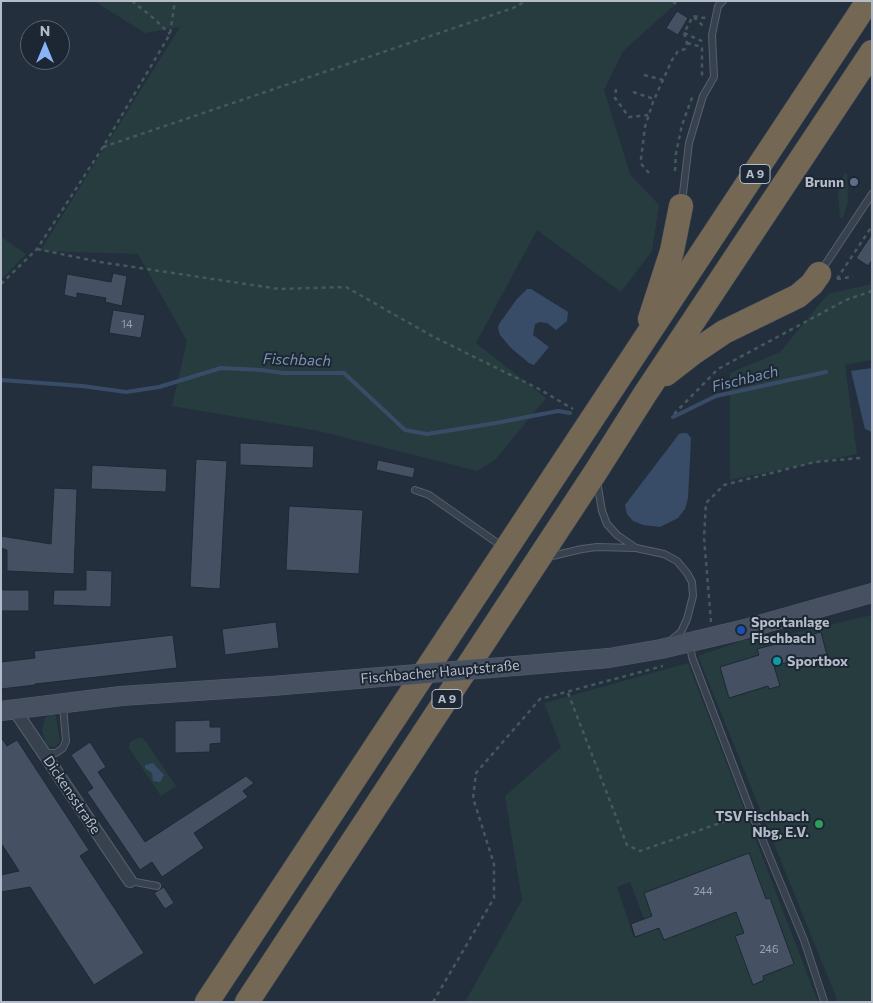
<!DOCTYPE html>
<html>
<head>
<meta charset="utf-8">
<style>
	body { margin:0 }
	#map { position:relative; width:873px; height:1003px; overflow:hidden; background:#242f3e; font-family:Commissioner,sans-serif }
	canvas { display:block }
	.frame { position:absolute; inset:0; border:2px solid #b4bcc9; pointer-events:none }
	.north { position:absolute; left:20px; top:20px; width:50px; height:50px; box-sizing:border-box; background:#1d2633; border:1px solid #59626f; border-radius:50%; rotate:0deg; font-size:14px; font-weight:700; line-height:20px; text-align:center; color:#b4bcc9 }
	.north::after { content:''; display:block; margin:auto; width:18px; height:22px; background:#8ab4f8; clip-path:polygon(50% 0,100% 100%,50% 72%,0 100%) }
</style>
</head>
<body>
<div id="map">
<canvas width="873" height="1003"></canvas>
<div class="frame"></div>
<div class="north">N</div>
</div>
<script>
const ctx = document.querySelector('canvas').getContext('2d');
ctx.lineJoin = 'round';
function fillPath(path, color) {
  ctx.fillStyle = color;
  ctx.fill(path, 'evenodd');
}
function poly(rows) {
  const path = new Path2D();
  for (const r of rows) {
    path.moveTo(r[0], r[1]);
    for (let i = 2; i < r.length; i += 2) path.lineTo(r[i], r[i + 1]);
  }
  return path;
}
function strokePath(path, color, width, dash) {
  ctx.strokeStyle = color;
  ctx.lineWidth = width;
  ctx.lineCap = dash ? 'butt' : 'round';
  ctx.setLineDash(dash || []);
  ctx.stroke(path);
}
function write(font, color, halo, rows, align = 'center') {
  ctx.font = font + ' Commissioner,sans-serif';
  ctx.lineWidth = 4;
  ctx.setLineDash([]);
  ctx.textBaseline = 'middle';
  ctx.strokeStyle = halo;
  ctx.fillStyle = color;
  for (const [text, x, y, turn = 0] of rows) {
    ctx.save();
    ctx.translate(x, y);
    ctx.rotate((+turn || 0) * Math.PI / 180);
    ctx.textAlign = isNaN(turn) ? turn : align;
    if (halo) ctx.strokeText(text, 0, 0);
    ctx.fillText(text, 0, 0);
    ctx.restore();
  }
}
fillPath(poly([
	[94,1,679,1,623,51,604,90,630,174,659,205,652,251,621,292,537,230,476,343,546,398,495,460,477,471,319,431,172,406,187,341,138,254,40,251,180,27,145,33],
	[845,173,847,173,848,202,843,218,840,218,838,195,840,184],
	[1,237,26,254,3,278,1,277],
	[872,284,872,360,845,365,857,454,730,480,730,373,780,352,828,294],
	[872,615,872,1002,838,1002,698,656,744,640,768,639],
	[688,663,818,1002,465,1002,522,900,505,796,561,747,544,703],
	[630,882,649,932,634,938,617,887],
	[51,713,56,716,60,742,55,747,49,747,45,741,42,730,45,718],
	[138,738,142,738,146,742,176,786,161,796,129,748,130,742]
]), '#263c3f');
fillPath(poly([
	[527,289,531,289,568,312,567,321,556,330,547,323,539,322,535,324,533,335,549,347,534,365,529,363,511,348,500,335,498,328,499,324,517,299],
	[872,368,872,432,865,429,851,371],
	[683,433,687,433,691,438,688,498,685,509,678,518,660,527,643,525,633,521,627,514,625,505,679,434],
	[153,763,164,775,160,782,153,781,152,773,145,768,145,765]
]), '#394c67');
strokePath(poly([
	[1,380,82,386,126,392,159,387,221,368,261,370,283,373,344,373,405,430,427,434,496,423,558,411,570,413],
	[673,417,716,396,826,372]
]), '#394c67', 4);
const building = poly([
	[677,11,688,18,678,35,666,28,677,11],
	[872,234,872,260,868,266,856,258,872,234],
	[113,273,127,276,122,306,105,302,106,298,77,293,77,298,64,295,67,274,111,282,113,273],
	[113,310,145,315,141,338,109,333,113,310],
	[240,443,314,446,313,468,240,465,240,443],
	[196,459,227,461,220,589,190,587,196,459],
	[378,460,415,468,413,478,376,470,378,460],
	[92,465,167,469,166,492,91,489,92,465],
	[54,488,77,489,74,574,7,571,7,550,1,548,1,536,51,544,54,488],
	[289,506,363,510,359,574,286,570,289,506],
	[86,570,112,571,111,607,53,605,54,590,86,590,86,570],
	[1,590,29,590,29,611,1,611,1,590],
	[276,622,279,648,225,655,222,629,276,622],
	[821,632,828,659,813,663,813,660,808,662,807,657,774,666,780,686,769,689,768,686,729,698,720,667,759,655,757,649,821,632],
	[173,635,177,668,35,684,35,685,1,689,1,662,35,658,34,651,173,635],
	[210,720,210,727,221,727,221,743,210,744,210,752,175,753,175,721,210,720],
	[1,737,7,746,17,740,89,850,80,856,144,953,94,985,30,887,1,892,1,875,19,871,1,843,1,737],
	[90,742,106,767,98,772,145,842,246,776,254,783,243,791,248,797,194,833,204,848,162,877,152,862,140,870,87,792,93,788,71,755,90,742],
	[749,853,766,899,770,898,794,964,763,976,764,980,753,985,735,936,744,933,736,912,664,940,659,928,635,937,631,924,652,916,644,893,749,853],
	[164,887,174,903,165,909,154,893,164,887]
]);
fillPath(building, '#455162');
strokePath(building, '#1f2835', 1);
const lane = poly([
	[682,202,689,143,703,96,714,77,712,35,718,6,723,1],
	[821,271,872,194],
	[597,481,602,511,607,524,617,535,636,548,664,554,677,561,687,573,692,582,693,596,687,619,681,632,670,641],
	[415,490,429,495,503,547],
	[548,557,582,549,597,547,634,548],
	[690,644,692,657,751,812,804,940,824,1001],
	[45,753,56,753,63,748,66,741,63,706],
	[130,881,157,886]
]);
const street = poly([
	[14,709,130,881]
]);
const secondary = poly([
	[527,665,609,658,661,649,741,630,872,593],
	[1,711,121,696,272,686,369,678]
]);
const highway = poly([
	[650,319,672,251,681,206],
	[666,374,693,353,724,332,798,296,812,284,819,274],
	[207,1002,868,1],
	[247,1002,595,473,645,394,872,52]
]);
strokePath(lane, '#565f6c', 8);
strokePath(street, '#565f6c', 14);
strokePath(secondary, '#565f6c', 20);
strokePath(highway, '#434c59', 25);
strokePath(poly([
	[132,1,151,16,170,34],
	[673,1,676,4],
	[694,17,705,28],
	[684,33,704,42],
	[687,43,702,47,702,77],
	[644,75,663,80],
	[616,89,615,98,629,117,649,115],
	[633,92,654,99],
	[103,147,513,8,526,1],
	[675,171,676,153,682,125,693,95],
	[649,173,642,165,641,159,645,127,653,102,672,60,678,51,685,49,687,43,684,33,693,16,704,18,708,16],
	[37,249,100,262,279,289,346,287,432,336,539,389,573,409],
	[837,279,872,226],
	[837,279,845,278,853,276],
	[1,284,37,249,103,147,170,34,175,1],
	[674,414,718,369,846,300,872,291],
	[711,622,704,537,706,503,724,485,815,462,860,458],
	[568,693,627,845,640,851,743,815],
	[433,1002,494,898,494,864,473,798,476,773,540,699,663,666]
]), '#44595c', 2.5, [4, 4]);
strokePath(lane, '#38414e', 6);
strokePath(street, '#38414e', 12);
strokePath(secondary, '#465061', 19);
strokePath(highway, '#746855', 24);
const secondaryBridge = poly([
	[369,678,527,665]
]);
strokePath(secondaryBridge, '#565f6c', 20, []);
strokePath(secondaryBridge, '#465061', 19);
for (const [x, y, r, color] of [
	[854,182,5,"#5c6f8a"],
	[741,630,5,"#1a4fb4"],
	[777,661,5,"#0f9aa8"],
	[819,824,5,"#2e9e5b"]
]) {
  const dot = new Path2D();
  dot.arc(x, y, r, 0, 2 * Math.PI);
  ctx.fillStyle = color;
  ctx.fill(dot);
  strokePath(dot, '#1d2633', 2);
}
write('11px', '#98a1af', null, [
	["14",127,324],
	["244",703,891],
	["246",769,949]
]);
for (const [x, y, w] of [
	[755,174,30],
	[447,699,30]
]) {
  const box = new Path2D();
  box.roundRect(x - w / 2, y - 9.5, w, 19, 4);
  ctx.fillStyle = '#1d2633';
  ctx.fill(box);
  strokePath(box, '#b4bcc9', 1);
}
write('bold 12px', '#b4bcc9', null, [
	["A 9",755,174],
	["A 9",447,699]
]);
write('bold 14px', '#b4bcc9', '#1d2633', [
	["Brunn",844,182],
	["Sportanlage",751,622,"left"],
	["Fischbach",751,638,"left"],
	["Sportbox",787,661,"left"],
	["TSV Fischbach",809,816],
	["Nbg, E.V.",809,832]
], 'right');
write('14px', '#b4bcc9', '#1d2633', [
	["Fischbacher Hauptstraße",440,672,-5],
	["Dickensstraße",72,795,56]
]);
write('italic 15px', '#7c92b1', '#1d2633', [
	["Fischbach",297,360,2],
	["Fischbach",745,379,-14]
]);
</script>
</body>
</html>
